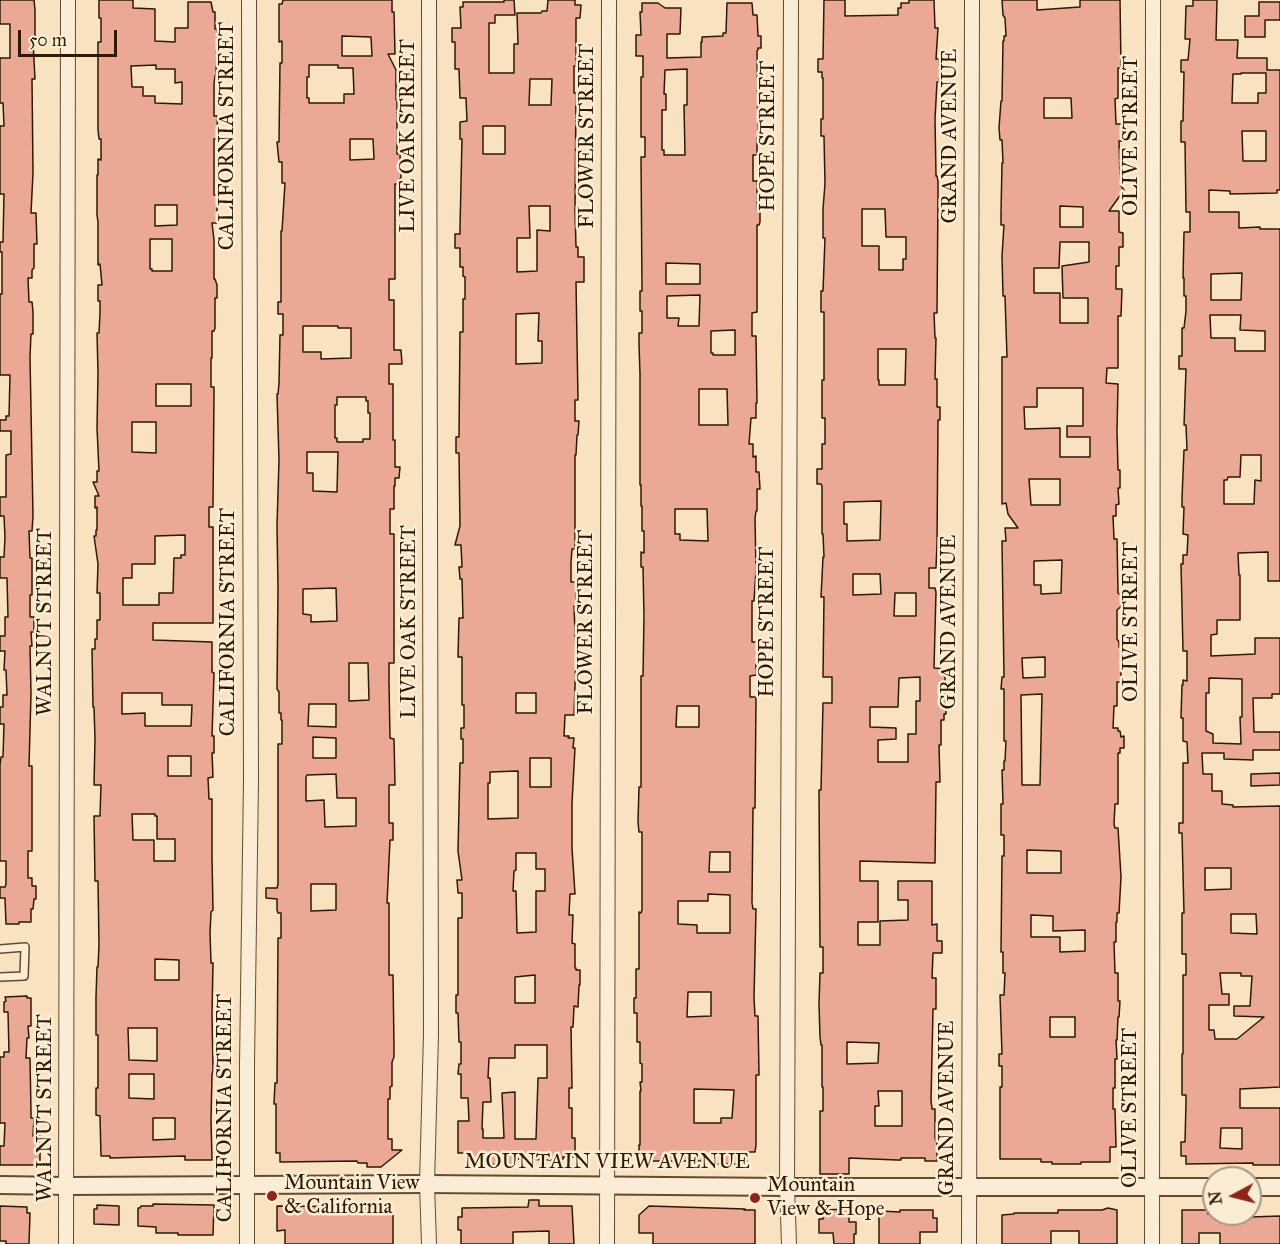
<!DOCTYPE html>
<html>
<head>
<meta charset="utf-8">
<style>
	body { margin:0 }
	#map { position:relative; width:1280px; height:1244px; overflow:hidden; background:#f9e2bf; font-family:"IM FELL Great Primer",serif }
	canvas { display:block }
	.north { position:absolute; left:1202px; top:1166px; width:60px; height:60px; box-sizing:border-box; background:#fbecd5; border:2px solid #a99881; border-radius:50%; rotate:263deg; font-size:16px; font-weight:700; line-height:24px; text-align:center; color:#2e1a02 }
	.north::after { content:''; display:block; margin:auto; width:21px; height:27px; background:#8f2418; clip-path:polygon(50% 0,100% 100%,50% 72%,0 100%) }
	.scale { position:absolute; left:18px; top:30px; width:99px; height:27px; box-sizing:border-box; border:3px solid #2e1a02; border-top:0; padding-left:8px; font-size:18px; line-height:21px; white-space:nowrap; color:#2e1a02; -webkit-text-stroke:4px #fbecd5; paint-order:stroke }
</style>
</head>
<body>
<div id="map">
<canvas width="1280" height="1244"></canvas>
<div class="north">N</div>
<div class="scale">50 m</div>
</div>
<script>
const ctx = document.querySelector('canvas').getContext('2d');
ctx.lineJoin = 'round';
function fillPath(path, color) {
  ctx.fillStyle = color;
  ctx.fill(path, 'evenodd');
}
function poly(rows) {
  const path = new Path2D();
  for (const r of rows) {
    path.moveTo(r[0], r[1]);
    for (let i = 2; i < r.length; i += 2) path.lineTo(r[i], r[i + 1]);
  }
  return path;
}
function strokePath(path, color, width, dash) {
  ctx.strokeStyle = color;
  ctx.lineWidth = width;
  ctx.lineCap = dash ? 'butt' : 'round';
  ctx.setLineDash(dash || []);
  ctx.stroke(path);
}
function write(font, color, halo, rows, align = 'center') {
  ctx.font = font + ' "IM FELL Great Primer",serif';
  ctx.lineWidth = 5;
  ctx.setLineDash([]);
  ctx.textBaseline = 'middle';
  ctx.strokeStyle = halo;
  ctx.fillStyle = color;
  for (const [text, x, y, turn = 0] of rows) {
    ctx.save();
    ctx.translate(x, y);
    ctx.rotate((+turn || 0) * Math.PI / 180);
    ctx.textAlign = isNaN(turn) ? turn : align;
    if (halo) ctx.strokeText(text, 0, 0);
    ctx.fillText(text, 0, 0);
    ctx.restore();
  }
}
const building = poly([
	[0,0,34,0,35,10,35,41,33,41,35,79,32,79,33,173,31,213,36,213,37,244,34,244,34,268,32,270,32,278,28,278,29,302,32,302,33,311,33,334,31,334,30,357,33,516,32,531,29,531,30,558,32,558,32,595,30,595,30,617,34,617,34,632,31,632,32,646,30,646,31,694,29,766,32,766,32,851,28,851,28,878,32,878,32,886,36,886,36,899,34,899,33,909,31,909,31,922,19,922,19,924,6,924,5,898,0,898,0,887,5,887,6,884,6,861,0,861,0,765,1,757,3,757,4,724,0,724,0,707,3,707,3,695,7,695,6,670,4,670,5,651,0,651,0,636,5,636,5,617,8,617,7,578,0,578,0,557,4,557,5,537,4,516,0,516,0,497,6,497,6,455,11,454,11,431,0,431,0,420,6,420,6,416,9,416,10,375,0,375,0,294,2,294,2,252,0,252,0,242,3,242,4,194,0,194,0,126,4,126,3,103,0,103,0,58,10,58,10,24,0,24,0,0],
	[99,0,133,0,133,8,155,9,155,41,175,42,175,28,188,28,188,2,211,2,213,12,215,12,215,29,217,29,216,75,215,76,214,84,214,116,217,116,218,139,214,139,214,195,217,195,217,223,212,223,214,240,214,279,215,279,217,285,217,298,215,298,215,328,214,331,212,331,212,358,211,358,211,387,214,387,214,393,213,507,209,507,209,527,213,527,213,623,153,623,153,640,212,642,212,672,214,673,212,736,214,736,214,753,212,753,213,777,208,778,209,799,212,799,212,857,213,910,211,912,210,933,211,963,213,963,212,1014,213,1070,212,1075,211,1120,212,1160,185,1160,185,1156,110,1158,110,1156,101,1156,100,1116,96,1115,96,1088,98,1088,98,1035,96,1035,96,997,97,967,98,967,99,945,98,881,95,881,94,816,100,816,101,785,94,785,95,739,94,707,93,707,92,649,95,649,95,639,97,639,97,620,100,620,100,593,97,593,98,564,94,536,96,536,96,530,97,530,97,507,95,508,95,496,99,496,93,482,97,482,97,471,99,471,97,428,98,373,97,333,99,333,100,313,100,301,98,301,98,285,102,285,100,264,98,265,98,222,97,215,97,175,98,175,98,159,101,160,101,139,99,139,98,129,98,42,101,42,101,18,99,18,99,0],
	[156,65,156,69,175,69,175,83,182,82,182,104,155,103,155,96,143,96,143,87,132,87,131,66,156,65],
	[155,205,177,205,177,225,155,226,155,205],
	[150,239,172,239,172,271,152,271,152,269,150,269,150,239],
	[156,384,191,384,191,406,156,406,156,384],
	[132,422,156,422,156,453,132,452,132,422],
	[185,535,185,555,181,555,181,558,174,558,173,593,159,593,159,605,123,605,123,578,132,578,132,564,155,564,155,536,185,535],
	[122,693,162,693,162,705,192,705,191,726,145,726,145,713,122,714,122,693],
	[168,756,191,756,191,776,168,776,168,756],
	[132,814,155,814,155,816,157,816,157,839,175,839,175,861,154,861,154,840,133,840,132,814],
	[155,959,179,960,179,980,155,980,155,959],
	[128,1028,157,1028,157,1061,129,1060,128,1028],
	[129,1074,154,1074,154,1099,129,1098,129,1074],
	[153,1118,175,1118,175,1139,153,1140,153,1118],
	[283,0,392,0,392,12,394,12,395,54,388,54,396,70,396,100,397,100,397,154,400,154,401,179,399,179,399,184,395,184,395,279,389,279,389,300,394,300,394,350,401,350,402,364,389,364,389,384,393,384,393,440,395,440,395,467,400,467,399,478,395,478,395,486,394,486,394,509,390,509,390,534,394,534,394,663,389,663,389,683,390,738,394,739,395,785,389,785,389,823,393,823,393,840,390,840,387,903,389,903,389,975,393,975,394,1047,394,1057,392,1062,392,1086,390,1087,390,1099,388,1099,388,1139,392,1139,392,1150,402,1150,381,1167,367,1167,367,1163,358,1163,357,1161,280,1162,280,1153,276,1153,276,1104,274,1104,275,1083,277,1083,278,938,281,938,281,913,278,913,277,910,277,899,266,898,266,888,277,888,278,884,278,744,282,744,282,720,281,720,281,713,279,713,279,692,277,689,278,588,277,526,279,460,277,394,278,394,279,383,280,335,283,335,283,314,278,314,278,302,281,302,281,231,282,231,285,183,282,183,282,162,279,162,277,142,279,142,280,63,282,63,282,41,279,42,279,4,282,4,283,0],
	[342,36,371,37,372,56,342,56,342,36],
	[309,65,338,65,338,68,353,68,354,94,344,94,344,103,309,103,309,98,307,98,307,77,309,77,309,65],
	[350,139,373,139,374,159,350,160,350,139],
	[303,326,338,326,338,328,351,328,351,358,321,359,321,352,303,352,303,326],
	[337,397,366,397,366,401,368,401,368,413,370,413,370,439,363,439,363,442,337,442,337,438,335,438,335,405,337,405,337,397],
	[307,452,338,452,337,492,313,491,313,473,307,473,307,452],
	[336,588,337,621,311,622,311,615,303,614,303,589,336,588],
	[349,663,368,663,369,700,349,701,349,663],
	[309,704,336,704,336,727,308,726,309,704],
	[313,737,336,738,336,758,313,758,313,737],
	[336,774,337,798,356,798,356,826,325,827,324,800,306,801,306,777,307,775,336,774],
	[311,884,336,884,336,910,311,911,311,884],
	[504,0,514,0,515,15,495,15,495,23,489,23,489,73,514,73,514,44,518,44,517,13,541,13,542,11,547,11,548,0,575,0,575,5,581,5,580,18,576,18,576,66,574,66,574,93,576,93,576,96,575,211,576,247,578,247,578,257,584,257,584,282,576,282,578,400,575,400,575,421,579,421,578,435,577,435,576,455,575,455,575,549,572,549,571,562,571,582,576,582,576,606,574,606,576,658,574,715,565,715,564,736,569,736,568,738,574,738,573,748,575,748,572,803,572,848,575,894,570,894,569,915,573,915,572,943,575,944,575,968,576,968,576,970,580,970,580,985,579,985,578,1007,574,1006,573,1027,571,1027,572,1088,569,1088,569,1108,572,1108,572,1138,575,1138,575,1157,563,1157,563,1159,555,1159,555,1160,517,1159,516,1165,479,1164,479,1161,472,1161,472,1153,458,1153,458,1121,469,1121,468,1098,461,1098,461,1074,458,1074,459,1064,461,1064,461,1042,459,1042,458,1013,456,1013,456,995,458,995,458,918,462,918,462,893,458,893,457,880,462,880,458,851,460,763,463,763,463,739,461,739,461,728,464,728,464,705,462,705,462,657,458,657,459,618,463,618,462,579,460,579,459,567,462,567,461,545,455,545,460,526,459,453,456,453,456,437,459,437,460,332,463,332,463,299,465,299,465,277,463,276,463,267,460,267,460,248,455,248,455,234,460,234,460,227,462,139,460,139,460,122,467,121,466,98,460,98,459,69,455,69,455,42,452,42,452,28,461,28,460,7,463,7,463,2,504,2,504,0],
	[530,79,552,79,551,105,529,105,530,79],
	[483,126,505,126,505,154,483,154,483,126],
	[529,206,550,206,550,231,537,230,537,271,517,272,517,238,530,238,529,206],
	[539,313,538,341,542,341,542,363,516,364,516,314,539,313],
	[516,693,536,693,536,713,516,713,516,693],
	[530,758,551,758,551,787,530,787,530,758],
	[518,771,518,818,488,819,488,783,490,783,490,772,518,771],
	[516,853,536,853,536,869,545,869,545,891,536,891,536,932,517,933,516,891,513,891,514,871,516,870,516,853],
	[535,975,535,1003,515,1003,515,977,535,975],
	[515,1045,547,1045,547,1078,538,1078,536,1139,515,1139,515,1092,502,1093,504,1138,483,1138,483,1129,482,1129,483,1102,491,1102,490,1078,488,1078,489,1058,515,1058,515,1045],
	[824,0,845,0,845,16,898,15,898,8,901,8,901,3,909,3,909,0,934,0,935,28,938,28,936,59,939,59,939,65,943,64,943,78,939,78,939,82,937,82,935,119,936,176,937,176,938,181,938,195,937,313,934,313,935,338,936,338,935,379,937,379,937,407,940,407,940,420,938,420,937,544,936,568,929,568,929,588,935,588,936,592,934,668,945,669,945,694,946,714,944,714,944,720,941,720,941,745,939,745,940,782,936,782,935,863,860,861,860,881,878,881,878,922,858,922,858,945,880,945,880,921,908,920,908,900,898,900,898,881,932,881,932,925,937,924,937,941,942,941,942,953,933,953,932,978,936,978,936,1009,933,1009,931,1100,932,1109,935,1109,935,1138,937,1143,937,1161,925,1161,925,1158,901,1158,901,1160,897,1160,849,1158,849,1174,820,1174,820,1111,823,1111,823,1087,822,1087,822,1045,821,1045,820,1037,819,1004,820,973,823,973,823,947,820,947,819,790,821,790,823,703,832,703,832,677,823,677,824,597,821,597,823,557,824,557,823,534,822,534,822,486,821,484,817,484,817,469,822,469,822,444,825,444,825,418,822,418,822,380,824,380,824,312,821,312,821,291,823,291,825,238,823,238,823,209,825,184,824,136,821,136,821,119,823,119,823,78,822,78,822,72,818,72,818,59,823,59,824,0],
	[862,209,885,209,886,237,906,237,906,259,903,259,903,270,879,270,879,246,862,246,862,209],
	[878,349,906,349,905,385,879,385,879,380,878,380,878,349],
	[881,501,880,540,847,541,847,524,844,524,844,502,881,501],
	[853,574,880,574,881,594,853,595,853,574],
	[895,593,916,593,916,616,894,616,895,593],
	[920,677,920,701,916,701,916,734,908,734,908,762,878,762,878,740,896,739,896,728,870,727,870,707,898,707,899,678,920,677],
	[847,1042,879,1043,878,1063,847,1064,847,1042],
	[878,1091,902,1091,902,1126,875,1126,875,1106,879,1106,878,1091],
	[1002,0,1037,0,1037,10,1080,7,1080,0,1120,0,1121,68,1118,68,1118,98,1115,99,1116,124,1125,124,1125,141,1119,141,1120,178,1121,178,1121,186,1124,190,1109,211,1119,211,1119,232,1123,233,1123,247,1119,247,1119,266,1116,266,1116,289,1122,289,1121,316,1118,316,1118,368,1107,368,1106,383,1118,384,1117,431,1118,470,1120,470,1120,488,1118,488,1119,504,1116,505,1116,516,1113,516,1114,539,1117,539,1118,593,1127,601,1117,610,1117,639,1119,642,1119,647,1121,647,1121,682,1117,682,1117,706,1114,706,1113,728,1118,728,1118,731,1120,731,1121,737,1124,736,1124,748,1120,748,1120,753,1118,753,1118,804,1115,804,1114,824,1115,828,1118,828,1121,877,1119,913,1117,913,1117,922,1116,922,1116,942,1114,942,1115,973,1118,973,1118,1001,1120,1001,1119,1017,1118,1017,1117,1040,1116,1040,1117,1059,1115,1059,1115,1088,1113,1088,1113,1109,1115,1109,1116,1147,1110,1147,1110,1162,1081,1162,1081,1164,1052,1164,1052,1162,1041,1162,1041,1159,1000,1159,1000,1087,1002,1087,1002,1066,999,1066,999,1054,1002,1054,1000,995,1004,995,1005,973,1003,973,1003,952,1001,952,1002,856,1004,856,1004,835,1001,835,1001,804,1003,804,1002,770,1004,770,1004,761,1005,761,1006,741,1004,741,1004,689,1001,689,1002,677,1004,677,1002,541,1006,541,1005,528,1018,528,1008,514,1006,503,1002,504,1002,357,1007,357,1005,296,1003,296,1002,256,1004,225,1001,225,1001,214,1002,163,1003,163,1002,140,1000,140,999,128,1001,101,1002,101,1003,41,1004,41,1004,36,1006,36,1005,18,1003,15,1002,0],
	[1044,98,1071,98,1072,118,1044,118,1044,98],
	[1060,206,1083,207,1083,227,1060,227,1060,206],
	[1060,242,1089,242,1089,262,1062,266,1063,298,1088,298,1088,323,1060,323,1060,293,1034,293,1034,268,1059,268,1060,242],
	[1037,388,1083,388,1083,426,1067,426,1067,437,1090,437,1090,457,1060,457,1060,428,1025,429,1024,407,1037,407,1037,388],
	[1029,479,1060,479,1060,505,1031,505,1029,479],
	[1062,560,1061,593,1041,594,1041,585,1034,585,1034,561,1062,560],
	[1045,657,1045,677,1023,678,1022,658,1045,657],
	[1042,694,1040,785,1022,785,1021,695,1042,694],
	[1027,850,1061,851,1061,873,1027,873,1027,850],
	[1031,915,1053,916,1053,931,1085,930,1085,951,1060,952,1060,937,1031,937,1031,915],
	[1050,1017,1075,1017,1075,1037,1050,1037,1050,1017],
	[1193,0,1217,0,1216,40,1238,40,1237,58,1267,58,1267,70,1280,70,1280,190,1277,190,1277,193,1230,194,1230,191,1209,190,1209,212,1239,212,1239,228,1260,227,1260,229,1280,229,1280,581,1268,581,1268,552,1238,553,1239,575,1240,575,1240,620,1217,620,1217,634,1211,635,1211,656,1255,654,1255,638,1280,638,1280,694,1272,694,1272,698,1253,698,1254,732,1280,732,1280,750,1253,750,1253,760,1224,759,1224,753,1202,753,1203,774,1212,774,1212,791,1222,791,1222,804,1233,805,1233,807,1280,806,1280,1087,1240,1089,1240,1108,1280,1108,1280,1165,1253,1165,1253,1163,1186,1164,1186,1156,1181,1156,1181,1142,1185,1142,1186,1102,1186,1095,1182,1095,1182,1054,1183,1054,1183,975,1186,975,1186,954,1182,954,1182,913,1184,913,1182,833,1179,833,1179,823,1183,823,1183,763,1188,763,1187,742,1183,741,1183,718,1181,718,1182,685,1183,685,1183,680,1187,681,1187,651,1183,651,1181,564,1183,564,1183,555,1187,555,1188,535,1183,534,1184,507,1182,507,1182,498,1184,450,1187,450,1186,425,1184,425,1186,369,1179,369,1179,356,1182,356,1182,328,1184,328,1186,311,1186,296,1184,296,1184,278,1183,278,1184,232,1190,232,1190,212,1186,212,1185,142,1181,142,1181,121,1183,121,1184,72,1181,72,1181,60,1188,60,1190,39,1185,39,1186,6,1193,6,1193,0],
	[1241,73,1266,73,1266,93,1258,93,1258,103,1232,103,1233,74,1241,74,1241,73],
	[1242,131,1266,131,1266,161,1243,161,1242,131],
	[1242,273,1241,300,1211,300,1211,274,1242,273],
	[1210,315,1241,315,1240,330,1265,331,1265,351,1235,351,1235,338,1211,338,1210,315],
	[1241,455,1261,455,1261,481,1255,480,1254,504,1224,504,1224,480,1227,480,1228,477,1240,477,1241,455],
	[1209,678,1242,679,1242,717,1240,717,1241,744,1213,743,1213,734,1206,731,1206,693,1209,693,1209,678],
	[1205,868,1231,868,1231,889,1205,890,1205,868],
	[1231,914,1256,914,1257,934,1231,933,1231,914],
	[1220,973,1241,973,1241,976,1252,976,1250,1006,1234,1006,1234,1016,1264,1017,1237,1039,1215,1039,1214,1030,1209,1030,1209,1005,1229,1005,1229,994,1222,994,1220,973],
	[1221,1128,1242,1128,1242,1149,1220,1148,1221,1128],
	[1259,2,1280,2,1280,20,1265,20,1265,37,1245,37,1245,16,1259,16,1259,2],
	[642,3,658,3,665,8,681,8,680,34,667,34,667,58,701,57,701,42,702,42,702,37,723,36,723,33,726,33,727,3,752,3,753,15,757,15,758,36,761,36,761,48,758,48,758,50,757,51,758,137,757,137,757,155,753,155,753,181,757,181,757,210,760,212,760,222,759,225,757,225,757,312,752,313,752,336,756,336,757,403,756,403,756,418,751,418,749,444,753,444,753,457,756,456,756,472,759,472,760,489,757,489,757,511,756,511,755,518,756,570,754,601,752,601,752,642,757,642,757,664,756,664,756,675,750,676,750,697,756,697,755,808,753,808,752,903,753,909,756,909,754,998,755,1016,758,1016,759,1075,756,1075,756,1145,755,1152,746,1152,747,1164,717,1164,717,1161,639,1161,639,1145,640,1145,640,1091,641,1091,640,1082,642,1082,642,1064,640,1063,640,1042,637,1042,637,1013,634,1013,634,998,636,998,636,969,639,969,639,912,641,913,642,910,642,832,639,832,638,822,639,787,641,787,641,676,643,676,644,616,643,567,641,567,641,552,644,553,644,531,642,531,642,506,641,506,641,485,640,485,640,374,639,344,639,333,642,333,642,311,640,311,640,291,642,291,641,157,645,157,645,137,641,137,641,77,643,77,643,56,636,56,636,35,641,35,640,12,642,12,642,3],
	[687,69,687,105,684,105,685,155,664,155,664,150,662,150,662,110,666,110,666,94,664,94,665,70,687,69],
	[666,263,700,264,700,284,666,284,666,263],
	[700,295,699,326,678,326,679,318,667,318,667,296,700,295],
	[735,330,735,355,713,355,713,353,711,353,711,331,735,330],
	[699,389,727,389,728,425,699,425,699,389],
	[675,509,707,509,708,541,680,540,680,534,675,534,675,509],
	[677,706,699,706,699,727,676,727,677,706],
	[710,852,730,852,730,872,709,872,710,852],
	[708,894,730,895,730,933,697,933,697,925,678,924,678,901,708,901,708,894],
	[688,992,711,992,711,1016,687,1017,688,992],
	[694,1089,734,1090,732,1118,721,1118,721,1123,694,1123,694,1089],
	[1280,773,1280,785,1251,786,1251,774,1280,773],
	[27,996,27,998,31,998,31,1026,28,1026,29,1038,27,1038,26,1058,30,1058,31,1112,31,1118,34,1118,33,1136,40,1136,40,1165,0,1165,0,1146,4,1146,5,1123,0,1123,0,1057,4,1057,4,1052,9,1052,8,1012,4,1012,4,1002,6,1001,5,997,27,996],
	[529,1200,539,1200,539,1206,572,1206,574,1244,549,1244,549,1231,513,1232,513,1244,461,1244,461,1230,458,1230,458,1217,462,1217,462,1208,528,1207,529,1200],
	[153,1204,214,1205,213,1235,178,1235,178,1233,156,1233,156,1227,138,1226,138,1208,140,1208,141,1206,153,1206,153,1204],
	[97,1205,119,1206,119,1225,94,1224,94,1209,97,1209,97,1205],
	[0,1206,27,1207,27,1213,30,1213,29,1244,6,1244,6,1241,0,1241,0,1206],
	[277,1206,379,1207,379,1211,393,1211,393,1244,285,1244,285,1230,277,1231,277,1206],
	[649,1206,745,1209,744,1210,755,1210,755,1244,653,1244,653,1233,639,1233,639,1215,649,1206],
	[1108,1208,1117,1210,1117,1244,1079,1244,1079,1231,1051,1231,1051,1244,1002,1244,1002,1215,1014,1214,1014,1213,1058,1213,1058,1210,1102,1210,1108,1208],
	[849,1209,849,1222,856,1222,856,1234,854,1234,854,1244,834,1244,833,1233,819,1233,819,1219,823,1219,823,1210,849,1209],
	[900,1210,933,1210,933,1218,937,1218,937,1232,920,1232,920,1244,879,1244,879,1211,900,1212,900,1210],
	[1182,1210,1208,1210,1208,1214,1251,1214,1251,1217,1280,1216,1280,1244,1220,1244,1220,1233,1199,1233,1199,1244,1182,1244,1182,1210]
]);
fillPath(building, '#eaa895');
strokePath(building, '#2e1a02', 1.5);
const service = poly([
	[0,949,25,947,24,976,0,977]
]);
const minor = poly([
	[66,1244,68,0],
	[247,1244,247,1064,251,780,249,0],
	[429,1244,427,1184,431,1034,429,0],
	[607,1244,609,0],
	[789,1244,787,1187,791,0],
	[969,1244,972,0],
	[1152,1244,1153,0]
]);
const tertiary = poly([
	[0,1185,67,1186,427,1184,787,1187,1214,1187],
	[1250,1187,1280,1187]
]);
strokePath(service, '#614c31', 10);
strokePath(minor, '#614c31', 16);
strokePath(tertiary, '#614c31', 20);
strokePath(service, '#fbecd5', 7);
strokePath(minor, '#fbecd5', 14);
strokePath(tertiary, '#fbecd5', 16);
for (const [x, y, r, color] of [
	[272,1196,6,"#8f2418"],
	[755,1198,6,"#8f2418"]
]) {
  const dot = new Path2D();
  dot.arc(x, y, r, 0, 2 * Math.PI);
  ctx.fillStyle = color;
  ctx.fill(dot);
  strokePath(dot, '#fbecd5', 2);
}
write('21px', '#2e1a02', '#fbecd5', [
	["CALIFORNIA STREET",228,136,-90],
	["LIVE OAK STREET",409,136,-90],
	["FLOWER STREET",588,136,-90],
	["HOPE STREET",769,136,-90],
	["GRAND AVENUE",951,136,-90],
	["OLIVE STREET",1132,136,-90],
	["WALNUT STREET",46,622,-90],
	["CALIFORNIA STREET",229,622,-90],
	["LIVE OAK STREET",410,622,-90],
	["FLOWER STREET",587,622,-90],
	["HOPE STREET",768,622,-90],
	["GRAND AVENUE",950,622,-90],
	["OLIVE STREET",1132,622,-90],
	["WALNUT STREET",46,1108,-90],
	["CALIFORNIA STREET",226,1108,-90],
	["GRAND AVENUE",948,1108,-90],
	["OLIVE STREET",1131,1108,-90],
	["MOUNTAIN VIEW AVENUE",607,1163]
]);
write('21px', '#2e1a02', '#fbecd5', [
	["Mountain View",284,1184],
	["& California",284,1208],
	["Mountain",767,1186],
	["View & Hope",767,1210]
], 'left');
</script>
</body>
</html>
